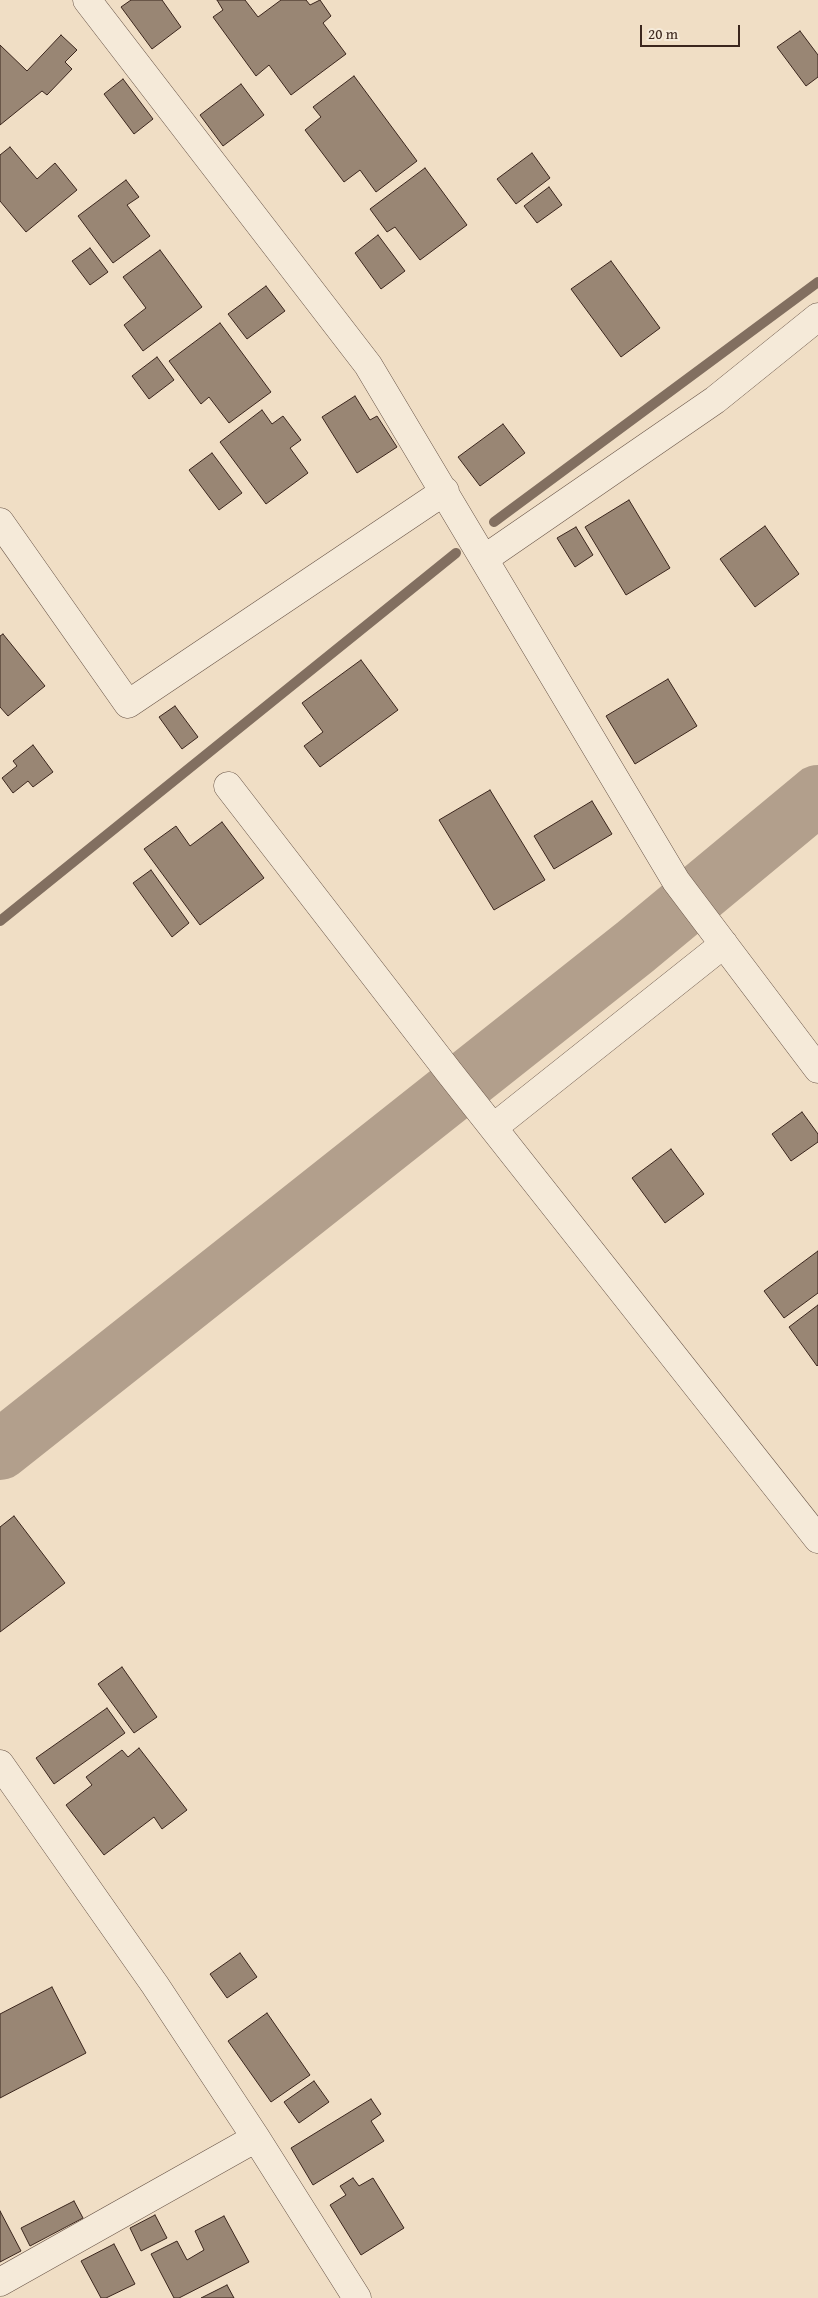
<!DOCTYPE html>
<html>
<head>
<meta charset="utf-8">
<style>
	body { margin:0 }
	#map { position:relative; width:818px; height:2298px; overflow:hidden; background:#f0dec5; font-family:"Gentium Book Plus",serif }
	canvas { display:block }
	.scale { position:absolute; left:640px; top:25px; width:100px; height:22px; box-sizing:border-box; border:2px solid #3b261d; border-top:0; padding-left:6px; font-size:15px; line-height:18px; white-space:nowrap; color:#3b261d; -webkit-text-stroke:4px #f5ead9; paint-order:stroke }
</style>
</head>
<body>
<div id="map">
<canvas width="818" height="2298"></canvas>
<div class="scale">20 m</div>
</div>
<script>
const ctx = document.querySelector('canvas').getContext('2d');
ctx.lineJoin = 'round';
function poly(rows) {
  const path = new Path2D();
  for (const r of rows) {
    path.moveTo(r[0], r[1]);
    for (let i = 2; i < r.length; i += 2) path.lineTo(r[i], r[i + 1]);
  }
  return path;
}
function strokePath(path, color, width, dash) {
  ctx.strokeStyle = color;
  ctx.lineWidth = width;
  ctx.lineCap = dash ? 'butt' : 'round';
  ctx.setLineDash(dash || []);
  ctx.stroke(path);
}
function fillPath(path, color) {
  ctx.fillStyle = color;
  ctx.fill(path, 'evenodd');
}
strokePath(poly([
	[494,522,818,282],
	[0,921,456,553]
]), '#826f60', 10);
strokePath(poly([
	[0,1450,635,947,818,795]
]), '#b29f8c', 60);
const building = poly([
	[131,0,162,0,181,27,152,49,121,7,131,0],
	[217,0,245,0,258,17,281,0,306,0,310,5,320,0,331,16,323,23,346,54,291,95,269,65,256,76,213,17,223,10,217,0],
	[800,31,818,55,818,77,806,86,777,47,800,31],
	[61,35,77,50,65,62,72,69,47,95,42,91,0,125,0,45,27,71,61,35],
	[354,76,417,161,376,192,360,170,344,182,305,130,321,117,313,107,354,76],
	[123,79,153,119,134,134,104,94,123,79],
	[241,84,264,115,223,146,200,115,241,84],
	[10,147,37,179,55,163,77,190,26,232,0,201,0,155,10,147],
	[532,153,550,178,516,204,497,179,532,153],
	[425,168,467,225,420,260,395,227,387,232,370,209,425,168],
	[126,180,139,197,127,205,150,236,113,263,78,216,126,180],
	[549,187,562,205,537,223,524,206,549,187],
	[378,235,405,271,381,289,355,253,378,235],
	[90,248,108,272,90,285,72,261,90,248],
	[160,250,202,307,143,351,124,325,146,308,123,277,160,250],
	[611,261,660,328,621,357,571,289,611,261],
	[266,286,285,311,247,339,228,314,266,286],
	[220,323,271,392,229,423,209,397,201,404,169,361,220,323],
	[157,357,174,380,149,399,132,376,157,357],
	[355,396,370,420,377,416,397,447,357,473,322,417,355,396],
	[262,410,272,424,283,416,301,440,290,448,308,473,266,504,220,442,262,410],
	[503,424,525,453,480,486,458,457,503,424],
	[212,453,242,493,219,510,189,470,212,453],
	[629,500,670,568,626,595,585,527,629,500],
	[765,526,799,574,755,607,720,559,765,526],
	[576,527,593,555,575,567,557,538,576,527],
	[3,634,45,686,8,716,0,707,0,636,3,634],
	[361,660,398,710,320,767,304,746,323,732,302,703,361,660],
	[668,679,697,726,635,764,606,716,668,679],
	[175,706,198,737,182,749,159,717,175,706],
	[33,745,53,772,33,787,28,781,13,793,2,778,17,766,13,761,33,745],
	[490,790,545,880,494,910,439,820,490,790],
	[592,801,612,834,554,869,534,836,592,801],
	[222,822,264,878,200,925,144,849,176,826,190,846,222,822],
	[151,870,189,923,172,937,133,883,151,870],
	[802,1112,818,1134,818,1142,791,1161,772,1134,802,1112],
	[671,1149,704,1194,665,1223,632,1178,671,1149],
	[818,1251,818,1293,784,1318,764,1291,818,1251],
	[818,1305,818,1365,817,1366,789,1327,818,1305],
	[14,1516,65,1583,0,1632,0,1527,14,1516],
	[122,1667,157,1717,134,1733,98,1684,122,1667],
	[107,1708,125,1733,54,1784,36,1758,107,1708],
	[139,1748,187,1810,162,1829,154,1817,104,1855,66,1805,92,1785,86,1777,122,1750,128,1757,139,1748],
	[240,1953,257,1977,227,1998,210,1974,240,1953],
	[52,1987,86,2053,0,2098,0,2014,52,1987],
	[267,2013,310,2075,271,2102,228,2041,267,2013],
	[314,2081,329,2102,299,2123,284,2102,314,2081],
	[371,2099,381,2114,371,2121,384,2141,313,2185,291,2148,371,2099],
	[353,2178,359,2186,373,2178,404,2228,361,2255,330,2205,346,2195,340,2186,353,2178],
	[74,2201,83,2218,30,2246,21,2228,74,2201],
	[0,2211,21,2251,0,2262,0,2211],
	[155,2215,167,2238,141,2251,130,2228,155,2215],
	[224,2216,249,2262,179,2298,174,2298,151,2254,177,2241,187,2260,204,2250,195,2231,224,2216],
	[114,2244,135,2284,106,2298,101,2298,81,2261,114,2244],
	[227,2285,234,2298,201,2298,227,2285]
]);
fillPath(building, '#998674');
strokePath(building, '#3b261d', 1);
const minor = poly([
	[87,0,368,365,676,881,818,1069],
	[0,522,128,704,445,491],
	[484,559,715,400,818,317],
	[228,786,449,1072,818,1539],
	[494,1127,724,944],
	[0,1764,155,1985,256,2138,357,2298],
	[0,2282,256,2138]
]);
strokePath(minor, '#685447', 29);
strokePath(minor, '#f5ead9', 28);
</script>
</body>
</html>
